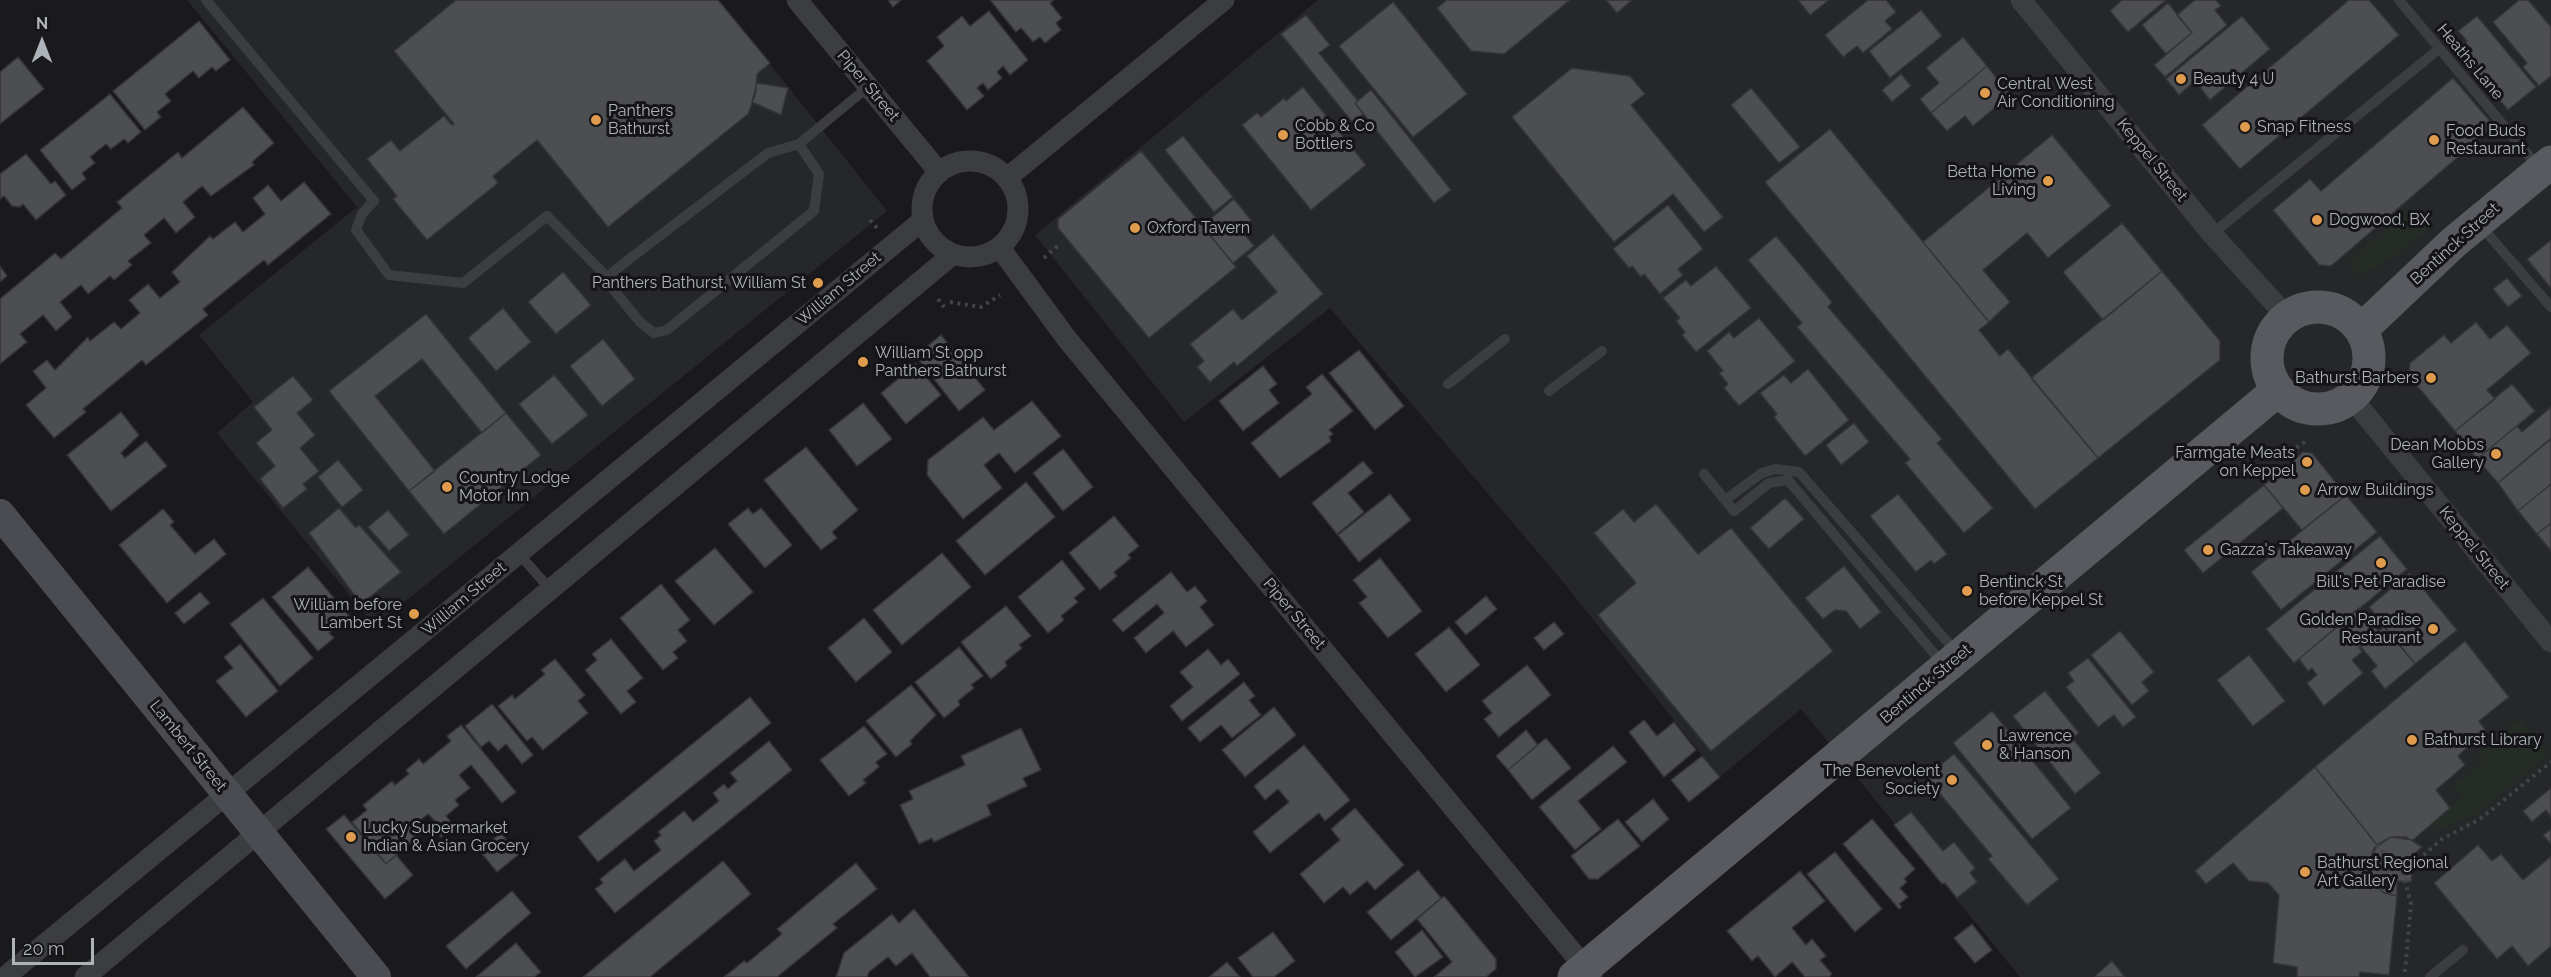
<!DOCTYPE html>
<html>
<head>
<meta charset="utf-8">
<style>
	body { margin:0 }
	#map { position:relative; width:2551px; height:977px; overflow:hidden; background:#1a1a1c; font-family:Raleway,sans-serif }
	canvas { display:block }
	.north { position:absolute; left:12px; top:12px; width:60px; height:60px; -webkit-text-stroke:4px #151517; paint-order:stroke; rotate:0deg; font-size:16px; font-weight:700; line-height:24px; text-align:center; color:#aeb3ba }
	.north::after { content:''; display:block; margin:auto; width:21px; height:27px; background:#aeb3ba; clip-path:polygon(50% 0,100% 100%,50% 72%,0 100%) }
	.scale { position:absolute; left:12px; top:938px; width:82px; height:27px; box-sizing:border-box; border:3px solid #aeb3ba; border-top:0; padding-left:8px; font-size:18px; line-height:21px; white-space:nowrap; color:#aeb3ba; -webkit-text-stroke:4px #151517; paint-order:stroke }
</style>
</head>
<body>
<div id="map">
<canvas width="2551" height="977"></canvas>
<div class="north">N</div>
<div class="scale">20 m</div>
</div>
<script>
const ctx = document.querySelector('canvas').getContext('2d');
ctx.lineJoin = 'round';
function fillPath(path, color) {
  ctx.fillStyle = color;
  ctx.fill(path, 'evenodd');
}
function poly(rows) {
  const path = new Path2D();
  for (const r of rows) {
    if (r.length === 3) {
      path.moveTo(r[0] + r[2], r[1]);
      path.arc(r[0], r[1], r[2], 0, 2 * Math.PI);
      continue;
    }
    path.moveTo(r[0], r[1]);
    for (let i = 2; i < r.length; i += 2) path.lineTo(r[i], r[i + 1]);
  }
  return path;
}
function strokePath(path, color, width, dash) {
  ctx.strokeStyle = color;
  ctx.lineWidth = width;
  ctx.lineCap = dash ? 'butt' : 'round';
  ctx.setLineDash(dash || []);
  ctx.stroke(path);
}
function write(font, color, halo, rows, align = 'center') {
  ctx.font = font + ' Raleway,sans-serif';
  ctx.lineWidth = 6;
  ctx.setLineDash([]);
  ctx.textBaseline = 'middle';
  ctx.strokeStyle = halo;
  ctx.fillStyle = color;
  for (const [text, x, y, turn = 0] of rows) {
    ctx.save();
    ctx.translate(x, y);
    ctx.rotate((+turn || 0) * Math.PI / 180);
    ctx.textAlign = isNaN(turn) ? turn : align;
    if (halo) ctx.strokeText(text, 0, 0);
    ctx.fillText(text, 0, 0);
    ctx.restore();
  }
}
fillPath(poly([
	[187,0,719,0,887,211,375,626,217,433,253,402,199,335,357,207],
	[1318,0,2551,0,2551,977,2020,977,1801,709,1720,777,1558,576,1330,308,1184,422,1035,235]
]), '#262729');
fillPath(poly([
	[2414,207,2431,228,2402,251,2361,276,2349,262],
	[2521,719,2549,754,2476,814,2438,831,2432,824,2463,797,2453,785,2484,761,2477,752]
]), '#242c25');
const building = poly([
	[456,0,718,0,770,63,757,74,756,92,748,114,608,227,537,140,493,176,498,183,427,240,393,199,397,196,367,159,391,140,400,151,444,116,452,125,454,124,394,51,456,0],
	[888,0,901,0,893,7,888,0],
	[990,0,1054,0,1050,3,1062,18,1056,23,1061,30,1045,43,1040,37,1033,42,1021,28,1016,32,990,0],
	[1447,0,1570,0,1504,54,1471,51,1437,8,1447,0],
	[1606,0,1632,0,1617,13,1606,0],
	[1798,0,1829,0,1810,15,1798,0],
	[1868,0,1886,0,1896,12,1885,21,1892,29,1863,53,1857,46,1843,57,1825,35,1868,0],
	[2122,0,2166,0,2128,32,2110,11,2122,0],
	[2195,0,2216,0,2221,6,2215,10,2227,25,2165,77,2154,65,2192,33,2177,15,2195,0],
	[2349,0,2369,0,2399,35,2240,169,2202,125,2349,0],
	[2519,0,2528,0,2551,27,2551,76,2539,86,2523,67,2527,63,2493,22,2519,0],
	[1393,2,1467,94,1413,137,1339,46,1393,2],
	[2168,3,2192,33,2166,54,2142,25,2168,3],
	[1921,10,1942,36,1890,78,1869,51,1921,10],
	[989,11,1028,60,1010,75,1003,66,997,72,1002,78,988,90,983,83,977,88,984,96,967,110,927,61,944,46,937,37,962,16,970,26,989,11],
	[1306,15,1330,45,1319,53,1358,101,1355,103,1363,114,1353,123,1281,34,1306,15],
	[2242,16,2270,49,2210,100,2195,81,2179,95,2166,79,2242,16],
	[2477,16,2536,87,2508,110,2457,49,2467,41,2458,31,2477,16],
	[199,21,230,60,216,71,212,67,199,78,193,71,165,94,171,101,157,112,161,117,145,130,113,91,199,21],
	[1963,37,1987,66,1931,113,1920,99,1939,83,1926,68,1963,37],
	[18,57,44,89,0,124,0,72,18,57],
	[1987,66,2010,95,1973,126,1965,116,1947,131,1931,113,1987,66],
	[1572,68,1630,76,1645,94,1631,105,1723,217,1704,232,1673,194,1614,242,1512,117,1572,68],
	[1901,74,1911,86,1892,102,1882,90,1901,74],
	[2453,78,2494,126,2331,266,2319,265,2273,210,2310,179,2321,191,2453,78],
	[757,83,788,88,781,115,752,102,757,83],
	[1303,87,1366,165,1311,210,1242,125,1257,113,1261,117,1284,98,1286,101,1303,87],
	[1751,88,1800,147,1779,163,1731,105,1751,88],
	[1371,90,1451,190,1434,203,1355,103,1371,90],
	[110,94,141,132,128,143,124,139,111,149,106,144,90,157,95,163,82,173,86,179,72,190,40,150,110,94],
	[243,107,274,143,252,162,254,165,211,196,202,186,183,202,195,217,176,233,164,218,144,235,151,243,128,261,132,265,114,280,110,276,88,294,81,285,60,302,72,317,56,331,43,315,20,334,27,342,0,364,0,299,55,253,61,259,122,208,117,202,178,152,182,158,243,107],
	[1830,129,1989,322,1979,330,2000,356,2008,349,2098,458,2035,509,1765,182,1830,129],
	[2052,135,2111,206,2048,258,2027,233,1983,270,2010,302,1989,322,1923,242,2052,135],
	[1183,136,1233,197,1214,212,1165,150,1183,136],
	[1141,151,1236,267,1149,338,1058,228,1058,219,1141,151],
	[26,154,51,184,55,181,66,195,36,220,23,204,20,207,12,206,4,196,0,199,0,174,26,154],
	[304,182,331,214,268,265,264,260,203,309,208,315,146,365,142,360,83,409,86,412,54,438,26,405,46,388,33,371,47,360,55,370,88,337,90,341,114,322,121,329,140,313,129,300,148,284,160,298,180,282,172,272,210,236,213,239,235,222,243,232,265,214,253,198,268,185,281,201,304,182],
	[1234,199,1251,220,1240,229,1254,246,1233,263,1202,226,1234,199],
	[1668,205,1703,249,1678,269,1683,275,1660,294,1644,274,1641,277,1632,266,1629,268,1613,249,1668,205],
	[2122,223,2162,271,2103,320,2063,272,2122,223],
	[1273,234,1323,294,1237,366,1234,362,1210,382,1197,367,1204,361,1190,344,1233,309,1242,320,1277,292,1247,256,1273,234],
	[1776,236,1832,302,1828,307,1942,439,1937,443,1993,508,1964,533,1905,463,1910,459,1797,327,1802,323,1748,260,1776,236],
	[2551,240,2551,288,2527,259,2551,240],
	[0,266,7,276,0,282,0,266],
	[1716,266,1751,308,1696,352,1682,335,1685,332,1676,321,1680,318,1663,298,1686,280,1691,286,1716,266],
	[2162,271,2220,341,2220,360,2098,458,2031,378,2162,271],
	[563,272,591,305,556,334,528,302,563,272],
	[2507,278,2522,296,2508,307,2493,289,2507,278],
	[503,308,531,342,496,371,468,338,503,308],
	[426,314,506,413,482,433,422,359,375,396,435,471,409,491,329,391,426,314],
	[1759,318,1795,361,1739,406,1724,388,1728,384,1719,373,1723,371,1707,351,1729,332,1734,338,1759,318],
	[2476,322,2490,339,2507,325,2531,353,2487,390,2495,399,2455,431,2409,376,2410,363,2444,335,2451,343,2476,322],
	[941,335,985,390,959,411,919,360,919,353,941,335],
	[603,339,635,379,602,406,570,366,603,339],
	[1359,350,1404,406,1375,430,1329,373,1359,350],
	[916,364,941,395,906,424,881,393,916,364],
	[1263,366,1277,384,1269,390,1279,403,1243,431,1219,401,1263,366],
	[1808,369,1849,420,1805,456,1774,417,1777,414,1760,393,1784,375,1791,383,1808,369],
	[1322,374,1353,411,1329,430,1333,434,1329,437,1331,441,1280,478,1251,443,1312,394,1306,387,1322,374],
	[554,375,588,415,552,444,519,404,554,375],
	[293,376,313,400,297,413,315,435,300,448,319,471,303,484,307,489,283,508,260,479,275,466,256,443,272,430,254,407,293,376],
	[2512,384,2535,411,2477,459,2455,431,2512,384],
	[1032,401,1061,436,1015,473,999,453,984,465,1002,488,963,519,927,475,928,460,983,417,994,430,1032,401],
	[863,403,892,439,857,466,829,430,863,403],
	[2551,407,2551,438,2498,483,2477,459,2517,426,2522,432,2551,407],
	[121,412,139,435,121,453,125,458,146,441,167,466,111,511,67,455,121,412],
	[506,413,541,455,444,534,409,491,506,413],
	[1854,423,1869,442,1841,465,1826,445,1854,423],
	[2551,439,2551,484,2518,511,2498,483,2551,439],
	[806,447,858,510,832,532,837,538,821,550,764,480,806,447],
	[1063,449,1093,487,1063,511,1033,473,1063,449],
	[2303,452,2312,453,2346,495,2302,530,2264,485,2303,452],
	[338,460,363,490,342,507,318,477,338,460],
	[1363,461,1373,473,1348,493,1364,512,1337,534,1312,503,1363,461],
	[1026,482,1055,517,985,575,956,541,1026,482],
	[2551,484,2551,523,2537,534,2518,511,2551,484],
	[2264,485,2283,508,2203,573,2184,550,2264,485],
	[1390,494,1411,520,1359,562,1338,535,1390,494],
	[1898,494,1947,554,1934,564,1931,560,1916,572,1870,516,1898,494],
	[2346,495,2377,532,2281,610,2251,572,2346,495],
	[1785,498,1804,519,1769,549,1750,528,1785,498],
	[1656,504,1698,554,1731,528,1833,651,1711,751,1598,615,1636,583,1594,533,1623,509,1634,522,1656,504],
	[339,508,356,528,359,525,401,572,361,604,309,533,339,508],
	[748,508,753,514,761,508,792,545,765,568,728,524,748,508],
	[163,509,174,522,170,525,195,554,214,539,226,554,167,603,119,545,163,509],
	[388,510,409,535,389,551,368,527,388,510],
	[1114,516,1139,546,1128,555,1131,558,1114,572,1117,576,1100,590,1069,553,1114,516],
	[2551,523,2551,551,2537,534,2551,523],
	[2380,536,2407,569,2294,663,2266,629,2380,536],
	[715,548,753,592,714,625,675,581,715,548],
	[942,553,971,587,902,645,873,610,942,553],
	[1380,558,1422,611,1388,638,1359,603,1367,597,1353,580,1380,558],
	[1062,560,1085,589,1074,598,1078,602,1061,616,1064,620,1048,633,1018,597,1062,560],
	[1844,566,1881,612,1860,629,1846,611,1835,610,1823,619,1805,598,1844,566],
	[308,567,349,616,329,633,334,638,318,651,272,597,308,567],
	[1171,572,1187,592,1195,586,1207,601,1200,607,1214,625,1186,647,1173,631,1146,653,1134,638,1164,613,1157,604,1123,632,1112,620,1171,572],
	[2410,573,2457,630,2415,664,2369,607,2410,573],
	[661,584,690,620,678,630,687,641,673,652,678,658,663,670,620,618,661,584],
	[200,592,210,603,184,624,175,613,200,592],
	[1486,596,1497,609,1466,635,1455,622,1486,596],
	[263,598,313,658,280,686,230,624,263,598],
	[1006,606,1031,636,1019,645,1022,648,1005,662,1007,666,991,679,961,642,1006,606],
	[2359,608,2379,632,2359,647,2362,652,2352,660,2363,673,2324,706,2307,683,2317,675,2312,668,2308,671,2299,659,2359,608],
	[864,618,892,652,856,682,828,648,864,618],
	[1554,622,1564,634,1544,650,1534,638,1554,622],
	[1449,627,1480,665,1446,692,1415,654,1449,627],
	[2384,627,2415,664,2385,689,2371,671,2377,666,2361,647,2384,627],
	[2120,631,2154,672,2142,682,2149,691,2132,705,2091,655,2120,631],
	[611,639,643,678,627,691,636,702,621,714,585,670,597,660,592,654,611,639],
	[2465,641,2509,697,2479,721,2486,731,2458,756,2465,765,2436,790,2450,808,2413,840,2391,837,2377,845,2315,767,2465,641],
	[240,644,278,691,246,717,216,681,233,668,224,657,240,644],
	[959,647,983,676,971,685,974,688,958,701,960,705,944,718,915,682,959,647],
	[1208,649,1221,665,1228,659,1240,674,1182,721,1170,706,1193,687,1180,672,1208,649],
	[2249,655,2285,701,2253,726,2217,680,2249,655],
	[2088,658,2136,717,2123,727,2114,715,2098,727,2066,687,2074,681,2068,673,2088,658],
	[555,659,585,695,578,701,588,713,543,750,532,737,527,741,498,706,512,695,515,699,545,674,541,670,555,659],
	[1527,665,1551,695,1499,737,1484,719,1492,713,1482,701,1527,665],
	[1244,682,1255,696,1249,700,1261,715,1232,738,1221,725,1200,742,1188,728,1244,682],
	[911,685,936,715,910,741,912,744,896,757,866,721,911,685],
	[2045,691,2079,733,2072,738,2101,773,2075,794,2013,716,2045,691],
	[750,697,771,723,598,862,578,837,750,697],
	[492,704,533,755,522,764,506,744,498,751,489,741,481,747,465,726,492,704],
	[1274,707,1296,735,1245,777,1222,750,1274,707],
	[1992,711,2071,808,2032,839,1953,743,1992,711],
	[1644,720,1657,736,1674,722,1696,750,1664,777,1629,732,1644,720],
	[461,725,516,792,502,803,471,765,459,775,470,788,455,800,459,805,446,816,454,826,441,837,431,825,435,821,428,814,413,826,420,835,386,864,352,822,367,810,363,805,392,781,395,785,409,774,406,770,419,759,423,764,451,741,447,736,461,725],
	[864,726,887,754,876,762,879,767,863,780,866,783,849,796,820,760,864,726],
	[1021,728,1041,770,1023,778,1027,786,987,805,991,815,934,842,932,838,919,844,900,805,913,799,909,791,965,765,961,756,1021,728],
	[1526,730,1538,745,1508,770,1496,756,1526,730],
	[1546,738,1571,768,1532,800,1508,770,1546,738],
	[769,741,792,770,615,913,595,889,603,883,600,879,625,859,634,871,661,850,654,841,661,835,658,832,684,811,693,822,719,801,713,793,724,784,728,789,737,781,730,773,769,741],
	[1304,745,1350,800,1325,821,1319,813,1270,853,1253,832,1289,802,1278,789,1265,800,1254,786,1304,745],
	[1613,746,1627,762,1578,801,1601,829,1575,850,1539,807,1613,746],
	[1954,754,2059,879,2027,905,1988,859,1992,856,1926,777,1954,754],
	[1702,756,1720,777,1689,802,1671,780,1702,756],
	[2315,767,2377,845,2368,866,2374,884,2384,893,2397,896,2389,975,2360,972,2359,977,2297,977,2297,967,2273,963,2279,895,2268,883,2249,881,2233,863,2206,884,2195,871,2315,767],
	[2551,788,2551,817,2546,810,2532,822,2523,811,2551,788],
	[1653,799,1669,819,1642,842,1625,822,1653,799],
	[1355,808,1404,865,1375,890,1367,881,1350,895,1343,887,1324,903,1300,874,1340,840,1331,829,1355,808],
	[1911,812,1943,851,1954,842,1975,868,1970,873,1977,882,1957,898,1945,883,1942,884,1894,825,1911,812],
	[344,815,386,864,396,855,413,875,385,899,326,829,344,815],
	[1618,819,1640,846,1598,879,1589,879,1571,856,1618,819],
	[1872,819,1915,869,1904,879,1907,882,1900,888,1908,897,1899,904,1902,907,1899,909,1843,844,1872,819],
	[2551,829,2551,844,2543,835,2551,829],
	[501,833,518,855,497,872,479,850,501,833],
	[2391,837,2406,837,2422,847,2414,854,2411,882,2397,881,2397,896,2384,893,2374,884,2368,866,2374,848,2391,837],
	[2478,845,2492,861,2501,854,2523,880,2551,856,2551,946,2528,966,2512,946,2497,959,2434,883,2478,845],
	[1835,852,1882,909,1855,932,1807,874,1835,852],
	[723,861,751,894,650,977,583,977,723,861],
	[856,863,877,889,833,924,837,928,777,977,724,977,744,961,747,963,782,934,777,929,856,863],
	[1418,870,1441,898,1391,940,1367,912,1418,870],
	[1800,871,1825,901,1792,928,1806,945,1812,939,1826,956,1820,960,1832,974,1829,977,1805,977,1792,962,1775,977,1758,956,1752,961,1727,931,1800,871],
	[512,891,531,913,466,969,446,946,512,891],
	[1444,896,1496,959,1496,969,1486,977,1434,977,1452,962,1417,919,1444,896],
	[914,909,969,977,930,977,912,953,896,966,888,957,869,972,867,977,836,977,844,953,892,914,899,923,914,909],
	[1972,924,1992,950,1975,963,1954,938,1972,924],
	[1422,930,1443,957,1415,977,1395,952,1422,930],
	[1273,932,1295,961,1274,977,1253,977,1238,958,1273,932],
	[516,943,541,972,534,977,476,977,516,943],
	[2112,961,2125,977,2095,977,2095,976,2112,961],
	[1227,962,1240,977,1209,977,1227,962]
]);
fillPath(building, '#4c4e51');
strokePath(building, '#343538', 1.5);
strokePath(poly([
	[870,220,877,228],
	[1044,258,1061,243],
	[938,299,944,307],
	[950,302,981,307,1000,295],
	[2290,452,2305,442],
	[2377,845,2403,873],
	[2405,972,2411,904,2403,873,2442,839,2480,819,2551,762]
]), '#424448', 4, [3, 4.5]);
strokePath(poly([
	[206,0,374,201,362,214,356,230,389,275,463,283,547,216,610,280,613,289,640,322,654,333,667,330,814,211,819,174,799,144],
	[2399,0,2539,168],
	[2480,225,2551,307],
	[2212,234,2439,49],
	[610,280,613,272,632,257,768,153,799,144,868,87],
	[1448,384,1505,339],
	[1549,391,1602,351],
	[1704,474,1734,511,1769,483,1788,480,1943,664],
	[1725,500,1762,473,1775,469,1799,472,1958,654],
	[519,554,550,589],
	[2430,977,2463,950]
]), '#3c3d41', 10);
strokePath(poly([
	[797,0,939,172],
	[2021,0,2212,234,2287,317],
	[970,209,48],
	[1007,178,1224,0],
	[1000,248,1067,339,1592,976],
	[2351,397,2551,642],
	[5,977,923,220],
	[85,977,952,255]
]), '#3c3d41', 21);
strokePath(poly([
	[0,514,376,977]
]), '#4a4c51', 30);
strokePath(poly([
	[2318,358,51],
	[2361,330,2454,242,2551,162],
	[1574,977,2278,390]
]), '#585a5f', 33);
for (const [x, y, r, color] of [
	[2181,79,6,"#e09c4e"],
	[1985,93,6,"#e09c4e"],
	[596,120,6,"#e09c4e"],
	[2245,127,6,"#e09c4e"],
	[1283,135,6,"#e09c4e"],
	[2434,140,6,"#e09c4e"],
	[2048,181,6,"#e09c4e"],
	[2317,220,6,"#e09c4e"],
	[1135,228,6,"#e09c4e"],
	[818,283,6,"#e09c4e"],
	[863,362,6,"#e09c4e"],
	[2431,378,6,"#e09c4e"],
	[2496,454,6,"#e09c4e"],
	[2307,462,6,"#e09c4e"],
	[447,487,6,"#e09c4e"],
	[2305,490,6,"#e09c4e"],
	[2208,550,6,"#e09c4e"],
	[2381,563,6,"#e09c4e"],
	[1967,591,6,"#e09c4e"],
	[414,614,6,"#e09c4e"],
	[2433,629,6,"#e09c4e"],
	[2412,740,6,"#e09c4e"],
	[1987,745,6,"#e09c4e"],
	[1952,780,6,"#e09c4e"],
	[351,837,6,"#e09c4e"],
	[2305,872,6,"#e09c4e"]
]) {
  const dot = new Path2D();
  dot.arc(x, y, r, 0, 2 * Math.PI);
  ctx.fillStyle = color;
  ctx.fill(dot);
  strokePath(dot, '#151517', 2);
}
write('16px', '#aeb3ba', '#151517', [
	["Heaths Lane",2470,62,50],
	["Piper Street",868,86,50],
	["Keppel Street",2152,160,51],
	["Bentinck Street",2455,244,-42],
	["William Street",839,289,-40],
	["Keppel Street",2474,548,51],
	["William Street",464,599,-40],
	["Piper Street",1294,614,50],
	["Bentinck Street",1926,684,-40],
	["Lambert Street",188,746,51]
]);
write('16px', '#aeb3ba', '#151517', [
	["Beauty 4 U",2193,79],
	["Central West",1997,84],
	["Air Conditioning",1997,102],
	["Panthers",608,111],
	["Bathurst",608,129],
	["Cobb & Co",1295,126],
	["Bottlers",1295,144],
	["Snap Fitness",2257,127],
	["Food Buds",2446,131],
	["Restaurant",2446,149],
	["Betta Home",2036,172,"right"],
	["Living",2036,190,"right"],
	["Dogwood, BX",2329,220],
	["Oxford Tavern",1147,228],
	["Panthers Bathurst, William St",806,283,"right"],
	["William St opp",875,353],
	["Panthers Bathurst",875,371],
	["Bathurst Barbers",2419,378,"right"],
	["Dean Mobbs",2484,445,"right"],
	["Gallery",2484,463,"right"],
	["Farmgate Meats",2295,453,"right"],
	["on Keppel",2295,471,"right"],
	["Country Lodge",459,478],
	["Motor Inn",459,496],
	["Arrow Buildings",2317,490],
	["Gazza's Takeaway",2220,550],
	["Bentinck St",1979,582],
	["before Keppel St",1979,600],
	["Bill's Pet Paradise",2381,582,"center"],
	["William before",402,605,"right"],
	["Lambert St",402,623,"right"],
	["Golden Paradise",2421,620,"right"],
	["Restaurant",2421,638,"right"],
	["Lawrence",1999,736],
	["& Hanson",1999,754],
	["Bathurst Library",2424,740],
	["The Benevolent",1940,771,"right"],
	["Society",1940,789,"right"],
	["Lucky Supermarket",363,828],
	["Indian & Asian Grocery",363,846],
	["Bathurst Regional",2317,863],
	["Art Gallery",2317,881]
], 'left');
</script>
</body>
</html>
